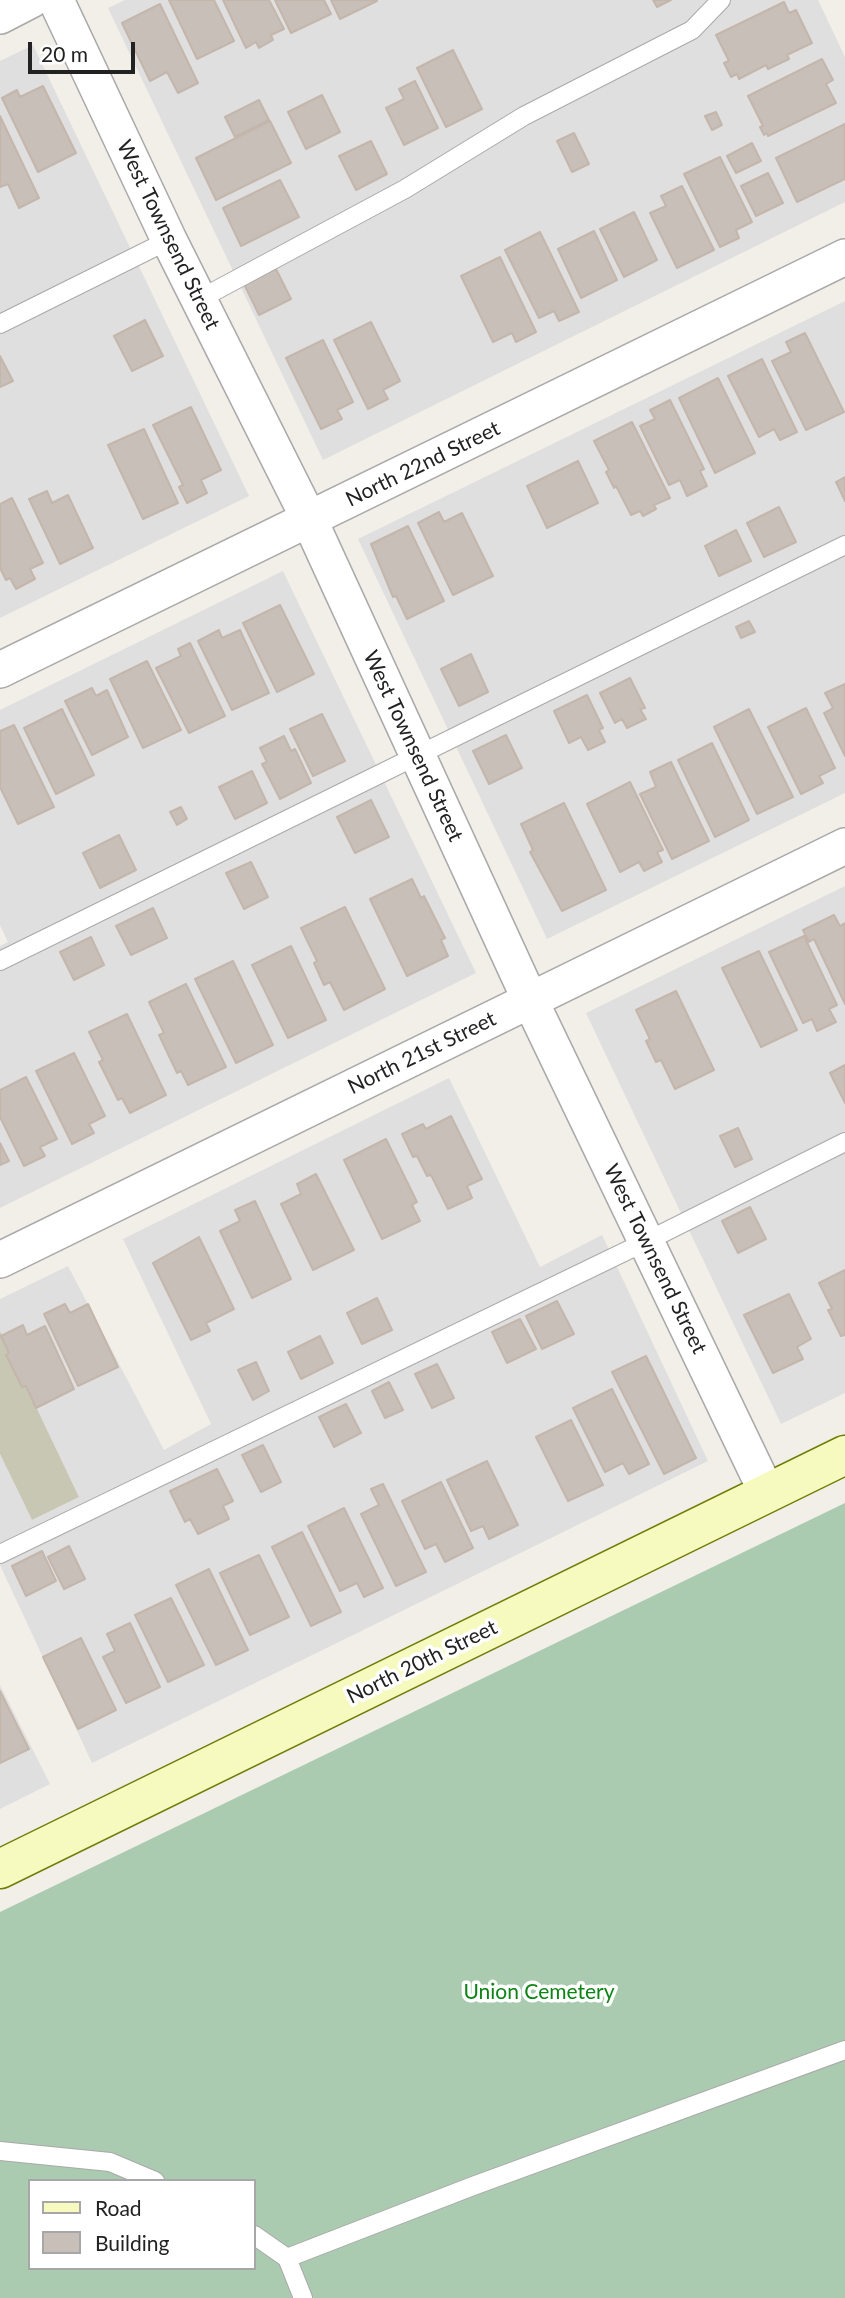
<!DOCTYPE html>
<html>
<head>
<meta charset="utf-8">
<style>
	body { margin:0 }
	#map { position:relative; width:845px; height:2298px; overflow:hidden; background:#f2efe9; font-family:Lato,sans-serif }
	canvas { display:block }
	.legend { position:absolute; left:28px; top:2179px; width:228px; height:91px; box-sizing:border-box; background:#fff; border:2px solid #a7a7a7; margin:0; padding:9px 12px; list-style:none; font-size:21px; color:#222 }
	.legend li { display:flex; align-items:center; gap:14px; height:35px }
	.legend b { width:35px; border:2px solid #a7a7a7 }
	.scale { position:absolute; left:28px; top:42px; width:107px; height:32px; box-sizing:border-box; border:4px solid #222; border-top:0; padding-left:9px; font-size:21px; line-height:24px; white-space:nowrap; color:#222; -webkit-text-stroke:5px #fff; paint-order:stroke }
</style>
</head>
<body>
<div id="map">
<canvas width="845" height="2298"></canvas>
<ul class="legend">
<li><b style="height:9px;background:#f7fabf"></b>Road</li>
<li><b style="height:19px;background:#c7bfb8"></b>Building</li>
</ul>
<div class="scale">20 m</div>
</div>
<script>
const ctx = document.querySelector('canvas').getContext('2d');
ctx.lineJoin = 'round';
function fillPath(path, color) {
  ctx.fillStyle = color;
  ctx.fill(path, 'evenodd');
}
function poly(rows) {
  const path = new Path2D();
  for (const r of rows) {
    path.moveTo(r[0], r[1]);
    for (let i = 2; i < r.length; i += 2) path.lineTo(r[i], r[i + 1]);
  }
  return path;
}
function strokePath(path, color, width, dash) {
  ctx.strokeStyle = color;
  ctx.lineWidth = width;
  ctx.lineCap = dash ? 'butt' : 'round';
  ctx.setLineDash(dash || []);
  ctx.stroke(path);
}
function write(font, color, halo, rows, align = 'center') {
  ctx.font = font + ' Lato,sans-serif';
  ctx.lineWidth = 7;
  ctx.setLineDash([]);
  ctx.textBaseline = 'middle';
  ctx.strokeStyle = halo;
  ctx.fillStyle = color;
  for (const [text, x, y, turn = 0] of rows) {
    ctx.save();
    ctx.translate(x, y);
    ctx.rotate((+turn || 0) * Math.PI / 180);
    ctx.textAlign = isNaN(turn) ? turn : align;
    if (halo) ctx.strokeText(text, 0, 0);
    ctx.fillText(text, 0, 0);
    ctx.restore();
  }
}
fillPath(poly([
	[125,0,818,0,845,57,845,202,323,460,108,8],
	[33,45,249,496,0,618,0,61],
	[845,301,845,793,547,939,358,539],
	[283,571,476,973,0,1208,0,946,8,942,0,925,0,710],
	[845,886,845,1393,781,1424,586,1013],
	[449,1078,540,1267,602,1235,708,1461,92,1763,0,1565,0,1454,32,1520,79,1497,0,1331,0,1299,68,1266,164,1450,211,1424,123,1239],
	[0,1685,50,1784,0,1809]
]), '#e0dfdf');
fillPath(poly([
	[0,1331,79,1497,32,1520,0,1454]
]), '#c7c7b4');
fillPath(poly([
	[845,1503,845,2298,0,2298,0,1912],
	[30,2181,254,2181,254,2268,30,2268]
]), '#aacbaf');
const building = poly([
	[169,0,214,0,234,41,197,59,169,0],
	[223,0,269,0,284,29,271,35,273,40,259,48,256,42,246,48,223,0],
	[275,0,324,0,331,14,291,33,275,0],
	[331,0,376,0,377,1,340,19,331,0],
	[653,0,671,0,657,7,653,0],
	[784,2,789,13,796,10,812,43,787,55,789,59,768,69,766,65,739,79,737,74,731,77,724,63,729,61,716,35,784,2],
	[160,4,198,83,178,93,167,72,150,81,122,23,160,4],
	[453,50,482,109,446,127,417,68,453,50],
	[822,59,833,80,826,84,836,103,768,136,767,133,764,135,760,127,763,126,748,96,822,59],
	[415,81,438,128,404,145,386,108,404,99,399,89,415,81],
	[43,86,76,153,38,172,2,98,17,90,20,97,43,86],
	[322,95,340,132,306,149,288,112,322,95],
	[259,100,269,120,235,137,225,117,259,100],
	[716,112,722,125,712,130,705,116,716,112],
	[0,116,39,198,19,208,8,184,0,187,0,116],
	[270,121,291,163,216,200,196,158,270,121],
	[845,124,845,179,797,202,776,158,845,124],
	[574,133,589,164,572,172,557,141,574,133],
	[371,141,387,174,356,190,339,156,371,141],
	[752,143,761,161,736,173,727,156,752,143],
	[720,157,752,222,736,230,739,238,720,247,684,174,720,157],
	[768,173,783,203,756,216,741,186,768,173],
	[280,180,299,217,241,246,223,208,280,180],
	[682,186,714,250,677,268,650,213,666,206,661,196,682,186],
	[634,212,657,260,624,277,600,229,634,212],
	[594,231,617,280,581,298,558,249,594,231],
	[540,232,579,312,559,321,554,311,539,318,505,250,540,232],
	[500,257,536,332,516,342,512,333,493,342,461,276,500,257],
	[276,269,291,299,259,315,244,284,276,269],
	[145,320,163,356,132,371,114,336,145,320],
	[371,322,400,381,383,390,388,399,368,409,334,340,371,322],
	[805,333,844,412,806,430,772,361,791,352,786,342,805,333],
	[323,340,353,402,337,410,342,419,321,429,286,358,323,340],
	[0,356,13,381,0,387,0,356],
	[762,359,797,432,780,440,774,429,759,437,728,376,762,359],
	[718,378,755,453,715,473,679,398,718,378],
	[670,400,704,469,700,471,707,486,687,496,680,480,669,485,640,426,655,419,650,410,670,400],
	[191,407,221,470,201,480,207,493,187,503,179,487,183,485,153,425,191,407],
	[632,422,670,498,654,505,656,509,643,516,640,511,631,515,616,486,614,488,606,472,609,470,594,441,632,422],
	[144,429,178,503,143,519,108,445,144,429],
	[578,461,598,503,547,528,527,486,578,461],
	[845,477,845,501,836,482,845,477],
	[47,491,52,503,68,495,93,548,60,564,29,499,47,491],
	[12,498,43,563,30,569,35,579,16,589,10,578,6,580,0,568,0,504,12,498],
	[779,507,796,542,764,557,747,523,779,507],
	[439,512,444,522,462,513,493,576,453,595,418,523,439,512],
	[408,526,444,601,407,619,396,596,393,597,371,544,408,526],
	[736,530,751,561,719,576,705,546,736,530],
	[280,605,314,674,277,692,243,623,280,605],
	[749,621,755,632,741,638,736,627,749,621],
	[219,630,222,638,240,630,269,693,232,710,198,641,219,630],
	[190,643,225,716,189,733,156,668,181,656,178,649,190,643],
	[471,654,488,692,459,706,441,669,471,654],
	[147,661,181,730,143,748,110,679,147,661],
	[630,678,645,708,640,709,646,719,627,728,622,719,615,723,600,693,630,678],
	[845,684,845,756,824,713,833,708,825,693,845,684],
	[92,688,96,696,107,690,128,737,92,755,65,701,92,688],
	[587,695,603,728,599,730,605,742,588,750,581,737,569,743,554,711,587,695],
	[806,708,835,768,819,776,823,783,801,794,768,727,806,708],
	[62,709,94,775,56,794,24,728,62,709],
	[749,709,793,797,757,814,714,727,749,709],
	[322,714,345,761,313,776,290,729,322,714],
	[14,725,54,807,18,824,0,787,0,731,14,725],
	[506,735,522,768,489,784,473,751,506,735],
	[284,736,291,751,295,749,311,783,280,799,262,764,267,762,260,748,284,736],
	[712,743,749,820,715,837,678,760,712,743],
	[671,762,709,841,672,859,640,794,656,787,650,772,671,762],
	[252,771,267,803,235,819,219,787,252,771],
	[630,782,663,850,657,852,662,862,644,871,639,862,620,872,587,804,630,782],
	[371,800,389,837,355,853,337,817,371,800],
	[564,803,606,890,562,911,530,852,533,850,521,824,564,803],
	[181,807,187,819,177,825,170,812,181,807],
	[119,835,136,870,100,888,83,853,119,835],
	[251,862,268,897,244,909,226,873,251,862],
	[412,879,421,898,424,896,445,938,441,940,448,956,407,976,370,899,412,879],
	[345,907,385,989,344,1010,330,982,324,985,314,963,317,961,301,928,345,907],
	[153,908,167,938,131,955,116,926,153,908],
	[834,915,840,926,845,923,845,1004,814,939,809,942,803,930,834,915],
	[804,936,837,1005,829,1009,836,1022,817,1031,812,1019,803,1023,769,952,804,936],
	[91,937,104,965,74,980,60,952,91,937],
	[291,946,326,1020,288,1038,252,965,291,946],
	[759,951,797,1030,761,1047,722,968,759,951],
	[233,961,273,1045,236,1063,195,979,233,961],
	[186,984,226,1067,188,1085,181,1071,177,1073,159,1035,164,1033,149,1002,186,984],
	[676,991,714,1070,675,1089,661,1060,656,1062,646,1041,650,1039,636,1010,676,991],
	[127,1014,166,1095,130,1113,122,1098,118,1100,99,1062,103,1060,89,1032,127,1014],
	[74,1053,105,1116,89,1124,94,1133,72,1144,36,1071,74,1053],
	[845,1065,845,1103,830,1073,845,1065],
	[26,1077,57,1139,40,1147,45,1156,24,1166,0,1117,0,1090,26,1077],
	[451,1116,482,1179,467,1186,472,1198,448,1209,431,1175,427,1176,417,1156,413,1157,402,1134,423,1124,426,1129,451,1116],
	[738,1128,752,1159,735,1167,720,1136,738,1128],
	[386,1139,417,1202,412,1205,420,1221,382,1239,344,1160,386,1139],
	[0,1143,9,1161,0,1165,0,1143],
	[316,1174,354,1250,313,1270,281,1204,301,1194,297,1184,316,1174],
	[255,1201,291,1279,252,1298,220,1231,240,1221,235,1210,255,1201],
	[750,1207,766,1239,738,1253,722,1221,750,1207],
	[199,1237,234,1309,206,1323,210,1331,191,1340,153,1263,199,1237],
	[845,1270,845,1335,841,1336,828,1310,832,1309,819,1283,845,1270],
	[789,1294,811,1339,797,1347,803,1359,773,1373,744,1315,789,1294],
	[377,1298,392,1330,362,1344,347,1313,377,1298],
	[557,1301,574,1334,542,1349,526,1316,557,1301],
	[65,1304,70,1313,88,1304,118,1367,78,1386,44,1314,65,1304],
	[520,1319,536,1349,507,1363,492,1332,520,1319],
	[23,1325,27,1335,45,1326,74,1389,36,1408,26,1386,22,1387,6,1355,9,1353,1,1336,23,1325],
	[320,1336,333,1363,301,1379,288,1352,320,1336],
	[646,1356,696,1458,664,1474,612,1372,646,1356],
	[256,1362,269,1391,253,1400,238,1370,256,1362],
	[437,1364,454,1398,432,1408,415,1374,437,1364],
	[389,1382,403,1410,385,1418,372,1391,389,1382],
	[612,1389,649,1464,629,1474,623,1463,605,1472,573,1408,612,1389],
	[346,1404,361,1433,334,1447,319,1417,346,1404],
	[571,1420,603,1485,568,1501,536,1437,571,1420],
	[263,1445,281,1482,261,1492,242,1455,263,1445],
	[487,1461,518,1525,489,1539,483,1526,471,1531,447,1480,487,1461],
	[217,1469,233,1501,223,1506,229,1519,198,1534,190,1519,185,1522,170,1491,217,1469],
	[441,1482,473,1548,445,1562,436,1544,425,1549,402,1501,441,1482],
	[383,1484,426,1572,396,1586,361,1514,379,1505,371,1489,383,1484],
	[344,1508,383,1588,364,1597,357,1583,340,1591,308,1526,344,1508],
	[302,1532,341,1612,311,1626,272,1547,302,1532],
	[69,1546,85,1579,64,1589,48,1557,69,1546],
	[42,1551,56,1581,26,1596,12,1566,42,1551],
	[259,1555,289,1617,250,1635,220,1573,259,1555],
	[209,1569,248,1650,216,1665,176,1585,209,1569],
	[171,1598,204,1665,168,1682,135,1615,171,1598],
	[130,1623,160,1687,126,1703,103,1657,115,1651,107,1634,130,1623],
	[81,1638,116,1710,78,1729,43,1657,81,1638],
	[0,1691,29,1749,0,1763,0,1691]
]);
fillPath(building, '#c7bfb8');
strokePath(building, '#c4b6ab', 2);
const service = poly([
	[198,300,405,189,524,116,692,30,721,0],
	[0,324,169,240],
	[0,961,845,545],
	[0,1554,647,1241,845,1142],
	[0,2151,110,2162,155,2181],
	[254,2235,287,2258,303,2298],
	[287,2258,473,2186,845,2050]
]);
const minor = poly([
	[56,0,169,240,309,519,530,1000,767,1493],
	[0,16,31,0],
	[0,670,845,257],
	[0,1260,845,846]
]);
const secondary = poly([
	[0,1869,845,1455]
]);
strokePath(service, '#a9a9a9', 20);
strokePath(minor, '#a9a9a9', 38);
strokePath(secondary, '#707d05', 41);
strokePath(service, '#fff', 18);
strokePath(minor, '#fff', 35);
strokePath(secondary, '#f7fabf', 38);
write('21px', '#222', '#fff', [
	["West Townsend Street",168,235,64],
	["North 22nd Street",423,464,-26],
	["West Townsend Street",413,746,65],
	["North 21st Street",422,1053,-26],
	["West Townsend Street",655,1259,64],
	["North 20th Street",422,1662,-26]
]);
write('21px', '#0c8416', '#fff', [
	["Union Cemetery",539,1992]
]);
</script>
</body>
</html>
